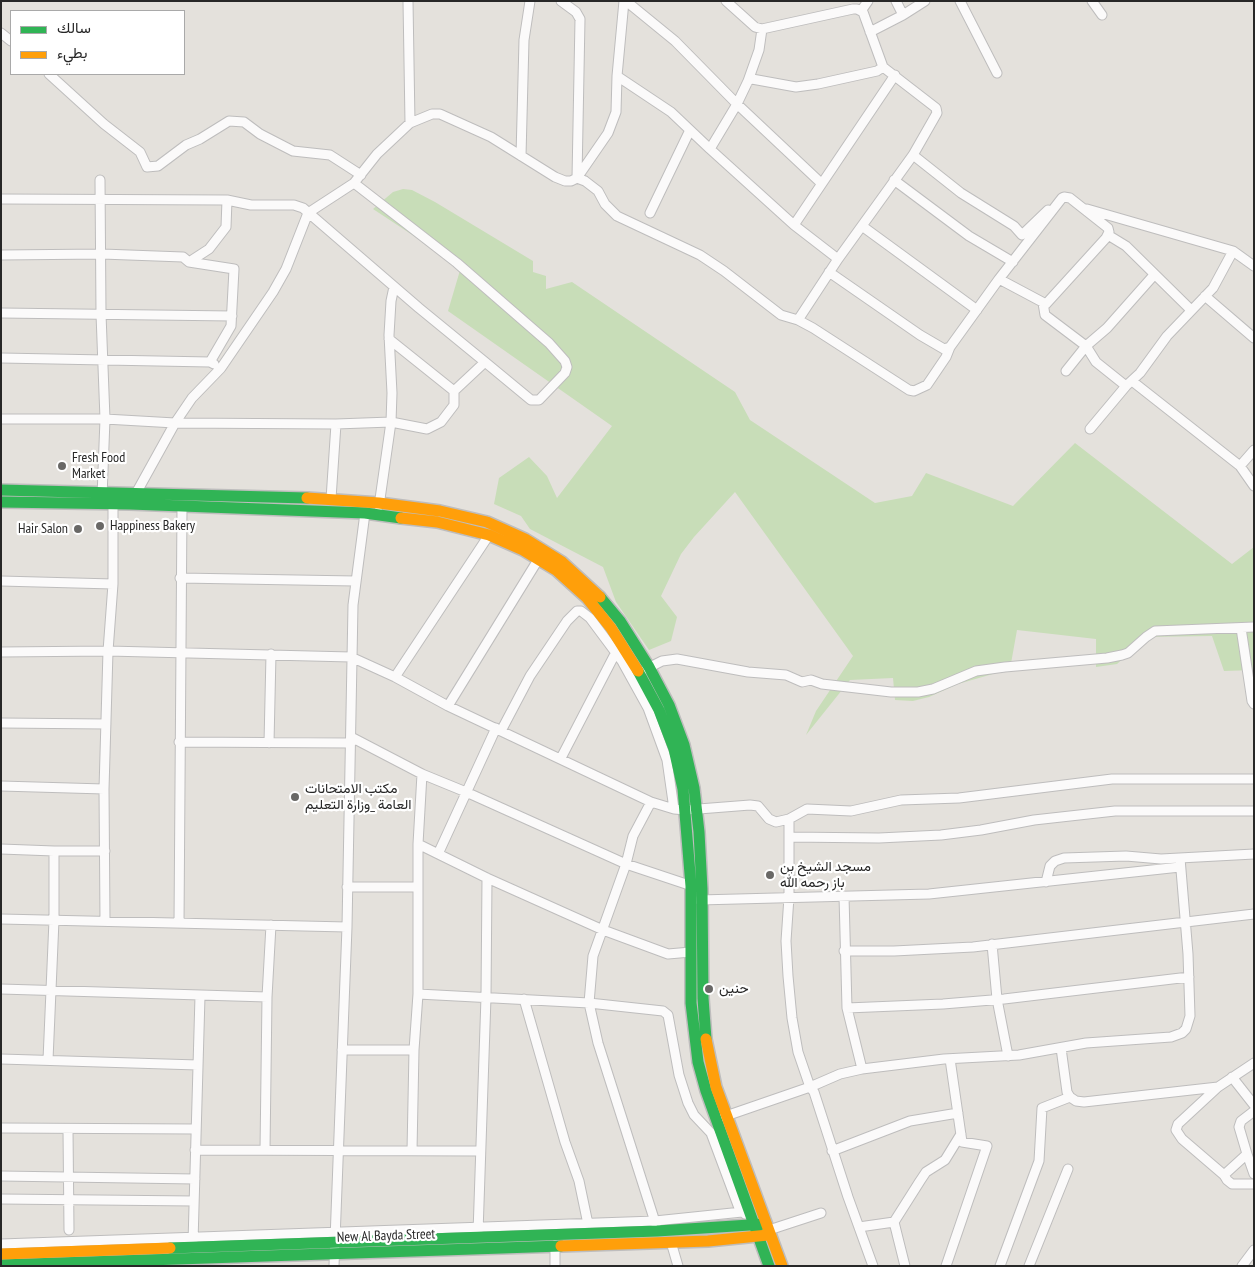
<!DOCTYPE html>
<html>
<head>
<meta charset="utf-8">
<style>
	body { margin:0 }
	#map { position:relative; width:1255px; height:1267px; overflow:hidden; background:#e4e1dc; font-family:"PT Sans Narrow",Vazirmatn,sans-serif }
	canvas { display:block }
	.frame { position:absolute; inset:0; border:2px solid #272727; pointer-events:none }
	.legend { position:absolute; left:10px; top:10px; width:175px; height:65px; box-sizing:border-box; background:#fff; border:1px solid #a9a9a9; margin:0; padding:6px 9px; list-style:none; font-size:15px; color:#272727 }
	.legend li { display:flex; align-items:center; gap:10px; height:25px }
	.legend b { width:25px; border:1px solid #a9a9a9 }
</style>
</head>
<body>
<div id="map">
<canvas width="1255" height="1267"></canvas>
<div class="frame"></div>
<ul class="legend">
<li><b style="height:6px;background:#30b455"></b>سالك</li>
<li><b style="height:6px;background:#ff9f0a"></b>بطيء</li>
</ul>
</div>
<script>
const ctx = document.querySelector('canvas').getContext('2d');
ctx.lineJoin = 'round';
function fillPath(path, color) {
  ctx.fillStyle = color;
  ctx.fill(path, 'evenodd');
}
function poly(rows) {
  const path = new Path2D();
  for (const r of rows) {
    path.moveTo(r[0], r[1]);
    for (let i = 2; i < r.length; i += 2) path.lineTo(r[i], r[i + 1]);
  }
  return path;
}
function strokePath(path, color, width, dash) {
  ctx.strokeStyle = color;
  ctx.lineWidth = width;
  ctx.lineCap = dash ? 'butt' : 'round';
  ctx.setLineDash(dash || []);
  ctx.stroke(path);
}
function write(font, color, halo, rows, align = 'center') {
  ctx.font = font + ' "PT Sans Narrow",Vazirmatn,sans-serif';
  ctx.lineWidth = 4.5;
  ctx.setLineDash([]);
  ctx.textBaseline = 'middle';
  ctx.strokeStyle = halo;
  ctx.fillStyle = color;
  for (const [text, x, y, turn = 0] of rows) {
    ctx.save();
    ctx.translate(x, y);
    ctx.rotate((+turn || 0) * Math.PI / 180);
    ctx.textAlign = isNaN(turn) ? turn : align;
    if (halo) ctx.strokeText(text, 0, 0);
    ctx.fillText(text, 0, 0);
    ctx.restore();
  }
}
fillPath(poly([
	[403,189,412,190,435,202,533,261,533,272,546,276,546,289,572,282,735,392,750,420,875,503,912,496,926,473,1013,506,1075,443,1232,564,1254,547,1254,670,1224,671,1212,636,1142,637,1125,657,1117,664,1096,667,1096,639,1017,630,1010,669,958,684,929,697,913,701,895,700,893,678,850,680,806,735,816,711,853,656,735,492,694,537,681,554,661,596,677,617,671,641,649,650,616,602,603,567,530,529,521,516,494,504,499,478,529,457,547,476,557,498,612,426,448,311,461,267,373,209,393,192]
]), '#c8ddb8');
const street = poly([
	[408,1,410,123],
	[561,1,576,12,580,19,577,178,585,181,598,191,605,204,617,216,700,255,724,271,781,315,798,320,813,328,909,390,914,391,927,385,946,357,950,347],
	[626,1,675,41,737,104,821,183],
	[726,1,755,27,762,29,853,9,857,9,863,12,883,67,936,108,937,113,913,155,838,259,798,320],
	[896,1,903,15,925,1],
	[960,1,997,73],
	[1092,1,1102,15],
	[861,11,868,1],
	[870,32,903,15],
	[1,33,11,41],
	[49,74,104,124,140,152,147,167,158,166,186,145,200,139,229,121,244,122,260,134,293,151,330,155,361,175],
	[617,76,671,112,710,149,794,225,838,259],
	[748,81,759,50,762,29],
	[710,149,737,104,748,81,752,79,796,87,818,84,877,71,883,67],
	[913,155,961,193,1014,226,1022,235,1048,210],
	[521,156,524,40,530,1],
	[100,180,101,314,105,419,102,497],
	[894,180,969,236,1013,262],
	[1,199,227,200,251,205,294,205,303,208,419,308,485,362,531,400,539,400,565,373,567,367,565,361,549,343,457,263,354,183],
	[1087,209,1233,251,1254,266],
	[650,213,690,130],
	[794,225,895,75],
	[862,226,977,310],
	[1108,235,1126,246,1191,310],
	[1,255,102,254,183,257,189,262,234,269,231,326,210,362],
	[189,262,209,249,226,227,227,200],
	[829,272,920,335,944,349,950,347,999,279,1062,198,1064,197,1070,198,1108,228,1109,232,1106,238,1046,304,999,279],
	[1205,296,1254,338],
	[1043,303,1045,315,1086,346,1096,362,1126,386],
	[1,313,232,316],
	[389,339,454,391,485,362],
	[1,358,210,362,214,364],
	[1066,371,1086,346,1107,328,1154,275],
	[1132,381,1240,466],
	[1,419,105,419,175,423,336,424,391,422,427,429,441,422,454,405,454,391],
	[1090,429,1126,386,1140,373,1167,336,1213,288,1233,251],
	[1254,450,1240,466,1254,486],
	[134,497,175,423,192,398,221,368,273,292,286,269,308,213,354,183,377,154,410,123,432,114,440,114,491,137,555,177,565,181,571,181,577,178,608,133,616,112,617,76,624,1],
	[331,499,336,424],
	[379,506,391,422,392,393,389,335,391,301,394,287],
	[180,578,355,581],
	[1,581,113,584],
	[1241,628,1252,701,1254,704],
	[1,652,108,651,351,657,395,677,448,706,651,802,674,809,686,810,750,805,758,806,769,819,776,822,789,819,807,809,851,811,901,800,959,798,1112,779,1254,779],
	[646,669,662,661,677,659,748,672,786,675,802,682,811,680,822,684,891,692,918,692,933,689,976,671,1005,667,1107,658,1122,655,1128,653,1146,637,1155,631,1254,627],
	[395,677,489,535],
	[448,706,541,555],
	[1,723,106,724],
	[501,731,530,676,567,621,577,611,581,611,590,618,622,661,648,708,667,760,674,809],
	[351,737,422,774,466,792,626,864,695,887],
	[179,742,351,743],
	[269,743,271,654],
	[561,758,616,652],
	[1,786,104,789],
	[651,802,633,836,626,864,593,956,589,1003,598,1043,656,1225],
	[789,819,789,897,786,941,788,976,792,1018,798,1052,810,1087,814,1092,848,1197,873,1266],
	[789,837,879,838,941,835,981,830,1034,820,1115,811,1254,811],
	[418,844,487,878,603,930,668,954,691,952],
	[1,849,54,851,105,851],
	[438,854,496,728],
	[1046,882,1050,866,1055,861,1064,858,1126,856,1161,859,1254,854],
	[347,887,418,887],
	[844,896,847,1008,862,1069],
	[699,900,929,894,1180,867],
	[1,919,347,927],
	[105,921,104,789,108,651,113,584,113,504],
	[179,923,182,507],
	[992,944,997,999,1008,1056],
	[844,951,894,951,973,947,1254,914],
	[1,989,267,997],
	[418,994,589,1003,663,1011,668,1015,679,1075,688,1103,694,1115,711,1133,739,1208,745,1214],
	[524,999,565,1142,579,1181,588,1224],
	[847,1008,943,1004,1004,999,1189,977],
	[1061,1048,1067,1092,1070,1097,1076,1101,1084,1102,1218,1087],
	[342,1050,414,1050],
	[1,1059,198,1065],
	[48,1060,54,920,54,851],
	[1254,1063,1218,1087,1178,1124,1176,1130,1182,1139,1224,1175,1247,1154,1239,1127,1241,1121,1254,1111],
	[1232,1077,1254,1105],
	[723,1117,810,1087,840,1074,862,1069,944,1059,1019,1055,1086,1043,1171,1037,1182,1033,1186,1029,1190,1016,1188,954,1180,858],
	[1,1128,196,1129],
	[68,1130,69,1230],
	[195,1150,480,1151],
	[265,1150,267,997,271,925],
	[412,1151,414,1050,418,994,418,844,422,774],
	[832,1151,910,1121,958,1113],
	[1247,1154,1254,1174],
	[1224,1175,1227,1180,1232,1184,1254,1184],
	[1,1176,195,1179],
	[1,1199,194,1201],
	[894,1222,920,1181,926,1172,945,1160,961,1134],
	[859,1227,894,1222,905,1266],
	[769,1230,821,1213],
	[478,1233,486,997,487,878],
	[193,1242,200,996],
	[671,1242,678,1266],
	[1,1244,655,1221,742,1212],
	[334,1266,347,927,353,605,365,513],
	[555,1266,555,1245],
	[946,1266,987,1146,962,1142,950,1059],
	[1000,1266,1039,1161,1042,1108,1070,1097],
	[1029,1266,1068,1169],
	[1242,1266,1254,1250]
]);
const fast = poly([
	[1,490,307,498],
	[1,502,130,504,365,513,401,518],
	[600,597,620,621,649,667,669,705,684,745,694,788,699,832,702,889,703,998,706,1039],
	[638,671,659,710,674,749,683,789,691,886,691,1003,698,1062,706,1091,769,1266],
	[170,1248,657,1231,765,1224],
	[1,1265,561,1246]
]);
const slow = poly([
	[307,498,379,503,440,511,487,522,525,539,562,562,600,597],
	[401,518,437,522,489,535,523,550,556,570,587,598,611,628,638,671],
	[706,1039,716,1087,782,1266],
	[561,1246,708,1241,768,1235],
	[1,1254,170,1248]
]);
strokePath(street, '#bebdbd', 11);
strokePath(fast, '#bebdbd', 14);
strokePath(slow, '#bebdbd', 14);
strokePath(street, '#fbfafa', 9);
strokePath(fast, '#30b455', 11);
strokePath(slow, '#ff9f0a', 11);
for (const [x, y, r, color] of [
	[62,466,5,"#696866"],
	[100,526,5,"#696866"],
	[78,529,5,"#696866"],
	[295,797,5,"#696866"],
	[770,875,5,"#696866"],
	[709,989,5,"#696866"]
]) {
  const dot = new Path2D();
  dot.arc(x, y, r, 0, 2 * Math.PI);
  ctx.fillStyle = color;
  ctx.fill(dot);
  strokePath(dot, '#fff', 2);
}
write('14px', '#272727', '#fff', [
	["Fresh Food",72,458],
	["Market",72,474],
	["Happiness Bakery",110,526],
	["Hair Salon",68,529,"right"],
	["مكتب الامتحانات",305,789],
	["العامة _وزارة التعليم",305,805],
	["مسجد الشيخ بن",780,867],
	["باز رحمه الله",780,883],
	["حنين",719,989]
], 'left');
write('14px', '#272727', '#fff', [
	["New Al Bayda Street",386,1236,-2]
]);
</script>
</body>
</html>
